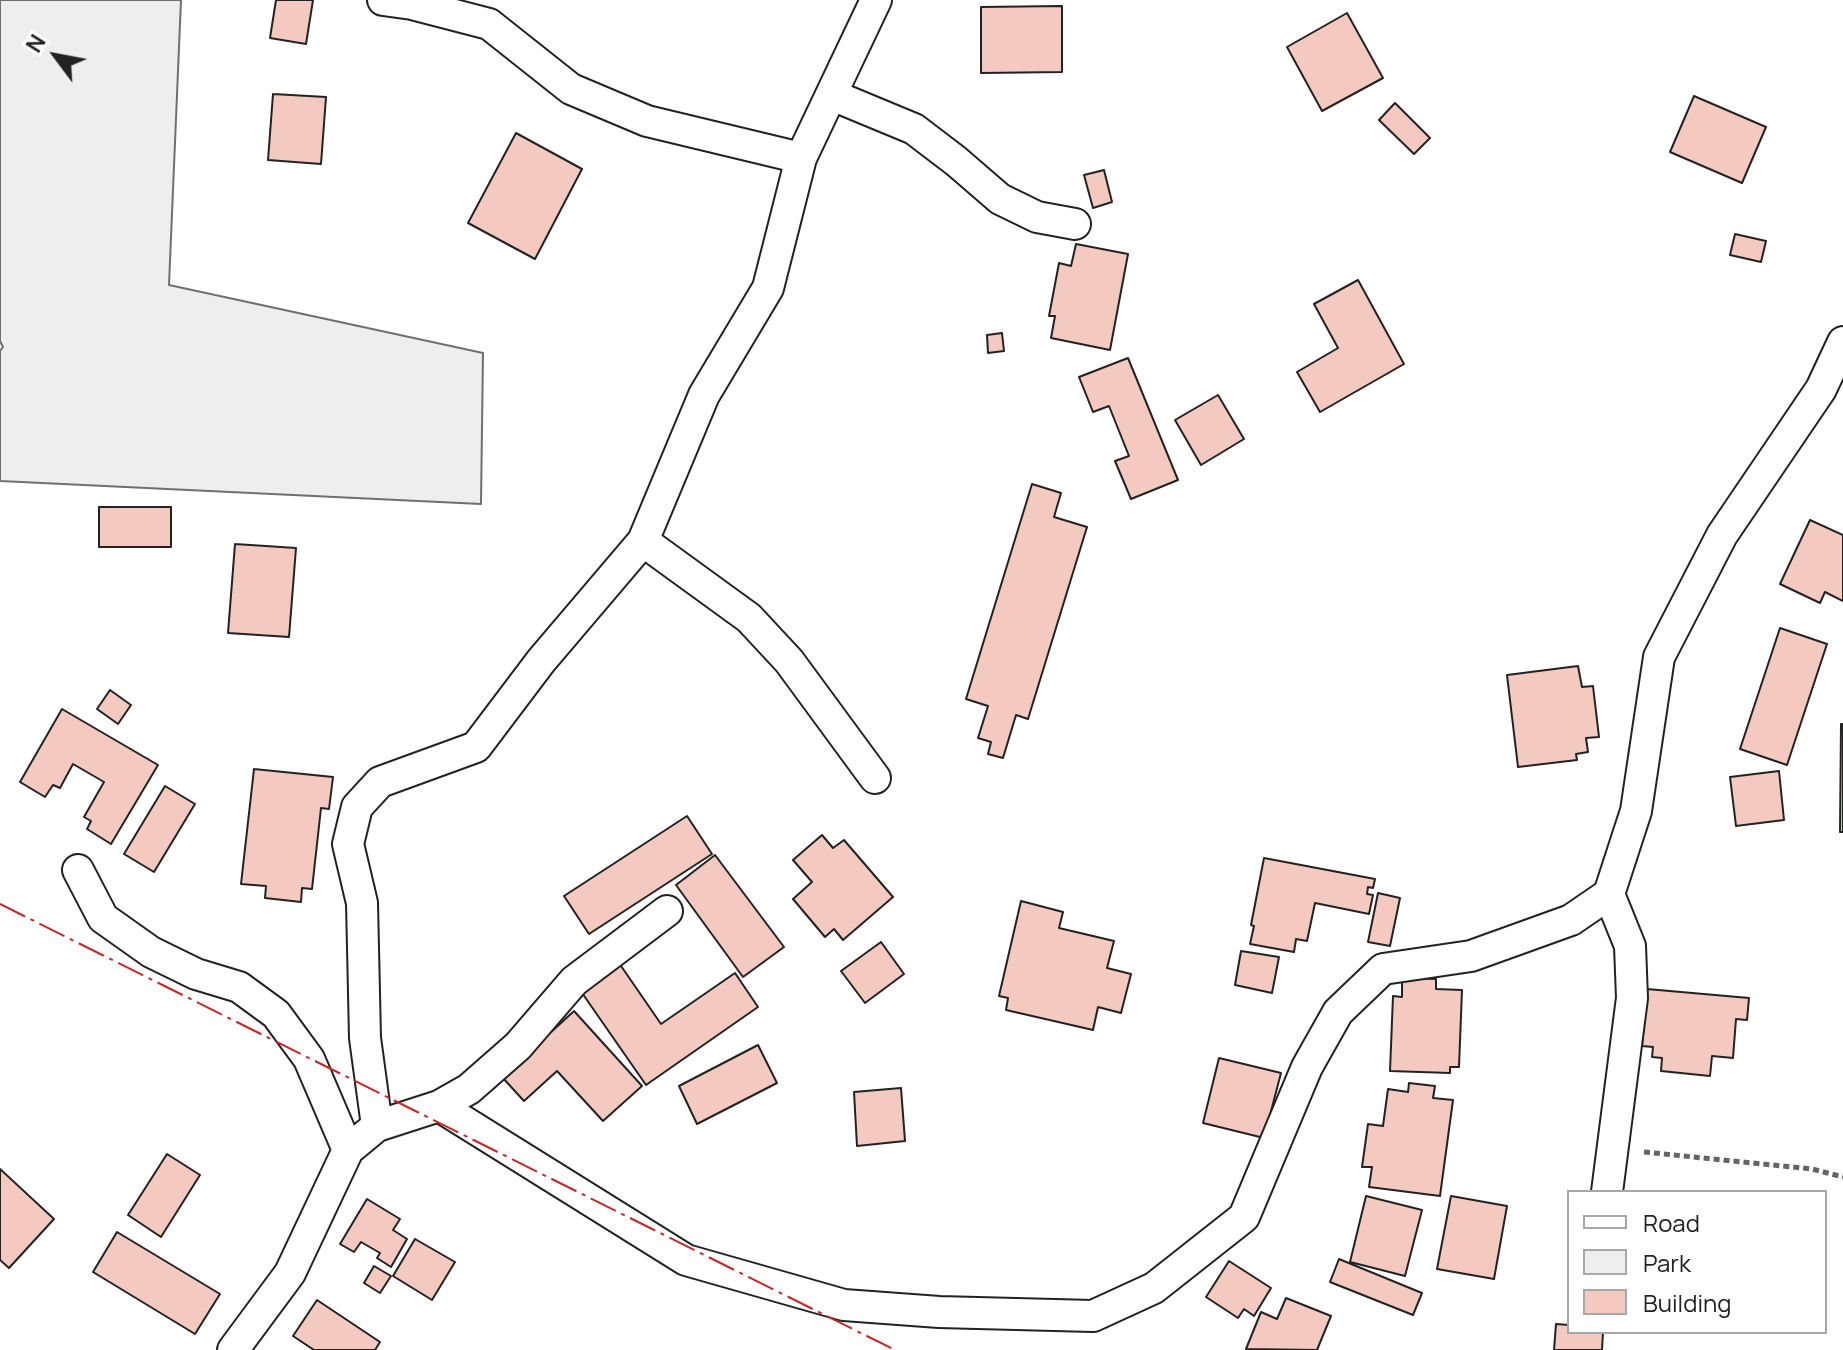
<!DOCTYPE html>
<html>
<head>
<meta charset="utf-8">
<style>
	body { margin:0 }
	#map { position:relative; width:1843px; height:1350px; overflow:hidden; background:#fff; font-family:Manrope,sans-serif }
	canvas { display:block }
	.legend { position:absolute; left:1567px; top:1190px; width:260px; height:144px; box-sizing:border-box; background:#fff; border:2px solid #a7a7a7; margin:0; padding:10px 14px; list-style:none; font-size:24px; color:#222 }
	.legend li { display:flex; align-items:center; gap:16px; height:40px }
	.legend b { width:40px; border:2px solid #a7a7a7 }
	.north { position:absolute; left:16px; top:16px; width:80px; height:80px; -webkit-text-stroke:6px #fff; paint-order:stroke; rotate:302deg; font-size:22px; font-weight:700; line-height:32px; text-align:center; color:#222 }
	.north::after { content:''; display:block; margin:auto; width:28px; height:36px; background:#222; clip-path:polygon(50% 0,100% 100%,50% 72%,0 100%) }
</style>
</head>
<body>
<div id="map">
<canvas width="1843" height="1350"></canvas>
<ul class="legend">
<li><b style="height:10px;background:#fff"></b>Road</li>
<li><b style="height:22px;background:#eee"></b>Park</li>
<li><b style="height:22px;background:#f3c9c0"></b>Building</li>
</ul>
<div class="north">N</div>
</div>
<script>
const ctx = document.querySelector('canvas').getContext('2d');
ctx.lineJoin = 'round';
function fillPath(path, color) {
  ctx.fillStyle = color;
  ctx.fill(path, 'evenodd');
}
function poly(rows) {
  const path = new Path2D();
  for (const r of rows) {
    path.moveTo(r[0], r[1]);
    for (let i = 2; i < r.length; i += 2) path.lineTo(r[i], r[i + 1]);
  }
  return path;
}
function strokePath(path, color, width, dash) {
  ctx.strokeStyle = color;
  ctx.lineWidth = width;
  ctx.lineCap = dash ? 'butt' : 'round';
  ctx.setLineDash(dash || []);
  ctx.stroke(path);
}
const green = poly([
	[0,0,181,0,169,285,483,353,481,504,0,481,0,351,3,347,0,341,0,0]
]);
fillPath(green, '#eee');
strokePath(green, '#6f6f6f', 2);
const building = poly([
	[276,0,313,0,306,44,270,38,276,0],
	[1062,6,1062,72,981,73,981,7,1062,6],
	[1347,13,1383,78,1322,111,1287,47,1347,13],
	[273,94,326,97,321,164,268,160,273,94],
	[1694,96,1766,127,1742,183,1670,152,1694,96],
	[1395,103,1430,138,1414,154,1379,120,1395,103],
	[516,133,582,169,535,259,468,223,516,133],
	[1104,170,1112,202,1093,208,1084,175,1104,170],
	[1735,234,1766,241,1761,262,1730,255,1735,234],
	[1076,244,1128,254,1110,350,1051,338,1055,316,1049,316,1059,263,1071,266,1076,244],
	[1358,280,1404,364,1320,412,1297,372,1338,348,1314,304,1358,280],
	[1002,333,1004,351,988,353,987,335,1002,333],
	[1128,358,1178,480,1131,499,1115,461,1129,456,1109,406,1093,412,1079,377,1128,358],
	[1218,395,1244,439,1201,465,1175,420,1218,395],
	[1032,484,1061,493,1054,517,1087,527,1028,719,1016,715,1003,758,988,754,991,742,978,738,988,706,966,699,1032,484],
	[99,507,171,507,171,547,99,547,99,507],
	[1810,520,1843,535,1843,601,1825,592,1820,603,1780,584,1810,520],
	[235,544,296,548,289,637,228,633,235,544],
	[1780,628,1827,644,1787,765,1740,749,1780,628],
	[1578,666,1582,687,1593,686,1599,737,1586,738,1588,752,1576,754,1577,760,1518,767,1507,675,1578,666],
	[110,690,131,705,118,724,97,709,110,690],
	[62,709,158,765,111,844,87,829,91,821,84,817,104,782,73,764,60,788,53,785,45,797,20,782,62,709],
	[1841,724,1843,724,1843,832,1840,832,1841,724],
	[254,769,333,777,329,809,321,808,312,889,302,888,301,902,265,898,266,886,241,884,254,769],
	[1779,771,1784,820,1736,826,1730,777,1779,771],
	[165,786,195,804,154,872,124,854,165,786],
	[687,816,712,854,589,934,564,896,687,816],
	[822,835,833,848,844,840,893,897,843,940,834,929,825,937,793,899,812,882,793,860,822,835],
	[715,855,784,947,743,977,676,885,715,855],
	[1264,858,1375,879,1373,888,1368,887,1367,894,1373,895,1369,914,1315,903,1307,941,1296,939,1294,952,1250,944,1254,926,1251,925,1264,858],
	[1378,893,1400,898,1390,946,1368,942,1378,893],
	[1021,901,1063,912,1059,928,1114,941,1107,968,1131,974,1121,1013,1098,1007,1093,1030,1006,1010,1008,998,999,996,1021,901],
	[881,942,904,974,865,1003,841,971,881,942],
	[1241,951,1279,957,1272,993,1235,985,1241,951],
	[619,963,661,1024,735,973,758,1007,646,1085,580,990,619,963],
	[1402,978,1436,979,1436,989,1462,990,1459,1067,1450,1067,1450,1073,1390,1071,1393,996,1402,997,1402,978],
	[1647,989,1749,998,1747,1020,1736,1019,1733,1058,1712,1056,1710,1076,1661,1071,1662,1058,1652,1057,1653,1047,1642,1046,1647,989],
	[574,1011,642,1086,603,1121,557,1071,524,1101,502,1077,574,1011],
	[758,1045,777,1083,697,1124,679,1086,758,1045],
	[1219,1058,1281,1073,1264,1138,1203,1123,1219,1058],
	[1409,1083,1435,1086,1433,1098,1453,1100,1440,1196,1369,1187,1372,1167,1362,1167,1368,1124,1383,1126,1388,1089,1408,1092,1409,1083],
	[901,1088,905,1141,857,1146,854,1092,901,1088],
	[167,1154,200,1175,161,1237,128,1215,167,1154],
	[0,1169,54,1219,9,1268,0,1260,0,1169],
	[1366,1196,1422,1210,1405,1276,1350,1262,1366,1196],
	[1451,1196,1507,1206,1494,1279,1437,1269,1451,1196],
	[367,1199,400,1219,393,1230,407,1239,391,1267,377,1258,380,1253,361,1242,354,1252,340,1244,367,1199],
	[117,1232,220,1294,195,1334,93,1272,117,1232],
	[415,1239,455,1262,432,1300,393,1276,415,1239],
	[1339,1259,1422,1293,1413,1315,1330,1282,1339,1259],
	[1229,1261,1271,1288,1254,1316,1244,1309,1238,1318,1206,1297,1229,1261],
	[374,1266,391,1276,380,1293,364,1283,374,1266],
	[1286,1298,1331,1316,1317,1350,1246,1349,1261,1312,1277,1319,1286,1298],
	[317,1300,380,1342,375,1350,314,1350,293,1336,317,1300],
	[1556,1324,1569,1325,1569,1332,1603,1332,1602,1350,1554,1350,1556,1324]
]);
fillPath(building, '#f3c9c0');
strokePath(building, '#222', 2);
const minor = poly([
	[383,0,412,4,489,24,571,89,647,121,801,158],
	[832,95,914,129,956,161,1000,199,1037,217,1075,224],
	[643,541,749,618,789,661,875,778],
	[78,870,103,918,151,952,196,974,239,987,276,1014,309,1059,348,1150],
	[439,1106,469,1089,518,1046,574,981,667,911],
	[377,1126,365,1038,362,903,348,844,357,807,380,782,476,747,541,661,643,541,704,395,768,288,801,158,876,0],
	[1607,1192,1632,998,1630,946,1609,894],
	[233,1350,290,1273,348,1150,377,1126,439,1106,686,1260,844,1305,939,1312,1093,1316,1154,1288,1244,1217,1307,1067,1338,1012,1383,969,1471,956,1571,920,1609,894,1636,811,1659,657,1722,535,1821,389,1843,342]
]);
strokePath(minor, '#222', 34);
strokePath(poly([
	[1644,1152,1812,1169,1843,1177]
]), '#646464', 5, [6, 4]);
strokePath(minor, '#fff', 30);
strokePath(poly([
	[0,904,895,1350]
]), '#c62828', 2, [28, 6, 4, 6]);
</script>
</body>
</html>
